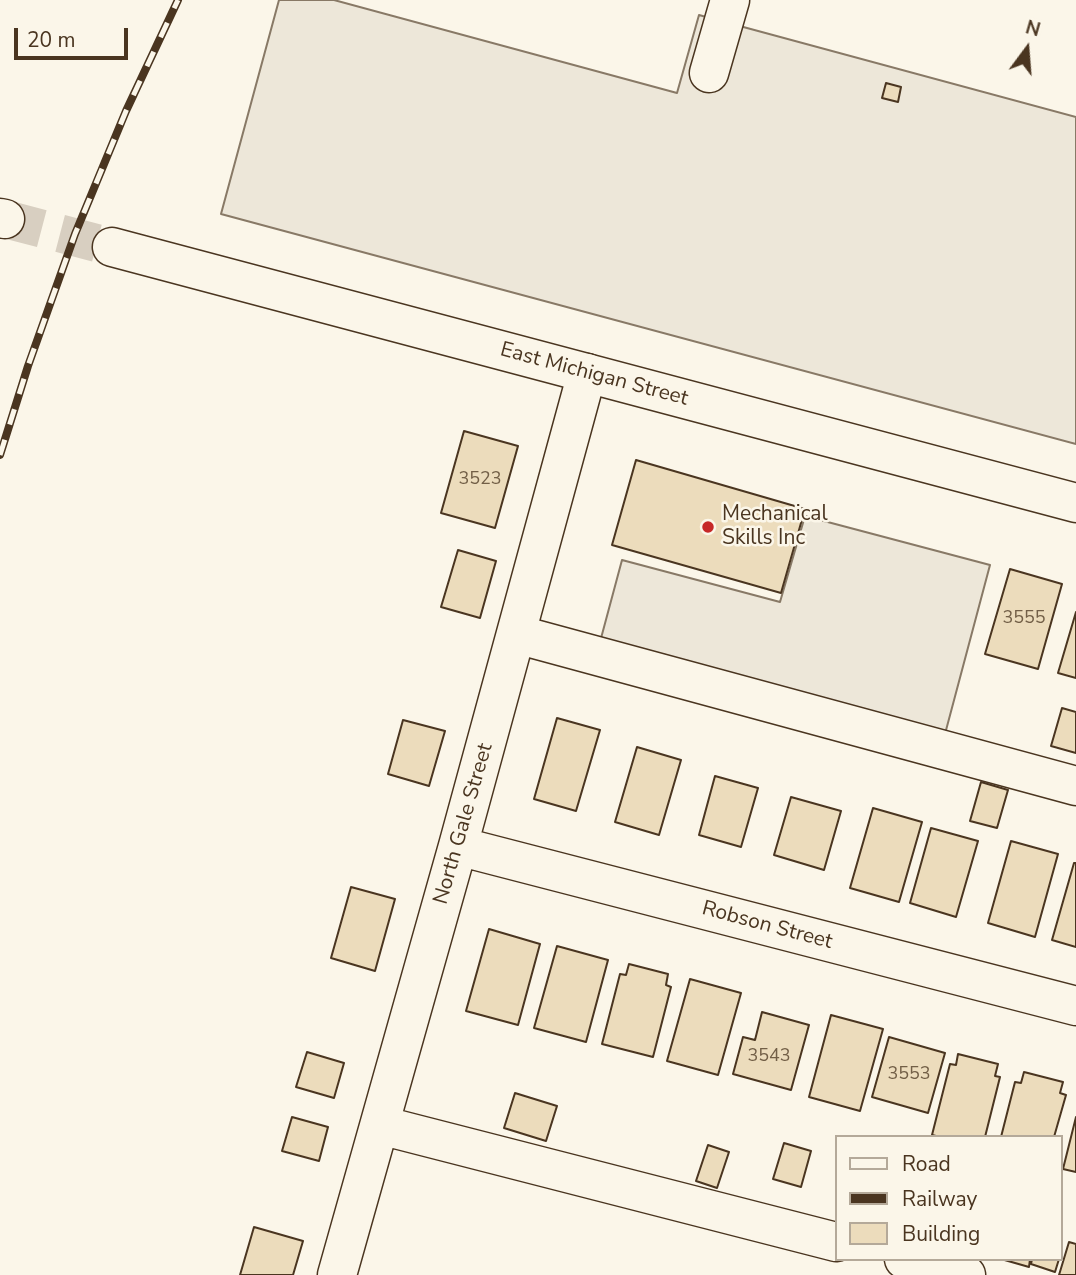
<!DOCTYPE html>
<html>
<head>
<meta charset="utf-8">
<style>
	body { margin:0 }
	#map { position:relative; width:1076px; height:1275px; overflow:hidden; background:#fbf6e9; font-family:"Nunito Sans",sans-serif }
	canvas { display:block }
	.legend { position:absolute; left:835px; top:1135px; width:228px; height:126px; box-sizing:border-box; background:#fbf6e9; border:2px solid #b4a999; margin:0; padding:9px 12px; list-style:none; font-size:21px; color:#4a3520 }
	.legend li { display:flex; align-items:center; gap:14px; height:35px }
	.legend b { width:35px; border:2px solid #b4a999 }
	.north { position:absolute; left:992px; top:14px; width:70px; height:70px; -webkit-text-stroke:5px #fbf6e9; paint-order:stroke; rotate:16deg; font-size:19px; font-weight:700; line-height:28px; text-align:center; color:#4a3520 }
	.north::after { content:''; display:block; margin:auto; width:24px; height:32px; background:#4a3520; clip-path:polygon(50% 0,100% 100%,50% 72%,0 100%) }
	.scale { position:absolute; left:14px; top:28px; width:114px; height:32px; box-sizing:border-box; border:4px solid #4a3520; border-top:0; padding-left:9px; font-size:21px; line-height:24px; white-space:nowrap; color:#4a3520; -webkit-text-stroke:5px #fbf6e9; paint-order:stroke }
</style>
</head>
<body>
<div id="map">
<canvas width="1076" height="1275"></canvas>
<ul class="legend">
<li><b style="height:9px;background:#fbf6e9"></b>Road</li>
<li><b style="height:9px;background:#4a3520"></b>Railway</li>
<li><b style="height:19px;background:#ecdcbc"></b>Building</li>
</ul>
<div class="north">N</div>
<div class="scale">20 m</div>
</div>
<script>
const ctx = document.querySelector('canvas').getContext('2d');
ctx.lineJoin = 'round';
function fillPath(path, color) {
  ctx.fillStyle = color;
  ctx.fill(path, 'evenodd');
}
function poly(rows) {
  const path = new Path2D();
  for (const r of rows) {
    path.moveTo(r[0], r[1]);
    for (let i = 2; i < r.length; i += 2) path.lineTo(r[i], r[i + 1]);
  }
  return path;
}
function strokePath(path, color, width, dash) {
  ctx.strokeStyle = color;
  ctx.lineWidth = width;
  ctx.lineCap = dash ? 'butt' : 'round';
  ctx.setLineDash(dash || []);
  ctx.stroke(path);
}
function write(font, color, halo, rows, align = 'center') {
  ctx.font = font + ' "Nunito Sans",sans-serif';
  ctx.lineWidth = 5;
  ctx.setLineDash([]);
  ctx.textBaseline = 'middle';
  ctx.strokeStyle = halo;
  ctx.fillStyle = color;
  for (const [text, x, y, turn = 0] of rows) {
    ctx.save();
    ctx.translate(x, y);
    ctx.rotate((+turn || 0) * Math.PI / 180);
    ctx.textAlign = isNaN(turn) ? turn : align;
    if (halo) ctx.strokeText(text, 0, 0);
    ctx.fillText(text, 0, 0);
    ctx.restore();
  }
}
const parking = poly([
	[279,0,334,0,677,93,699,15,1076,117,1076,444,221,214,279,0],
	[805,516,990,565,945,734,600,642,622,560,780,602,805,516]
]);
fillPath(parking, '#ede7d9');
strokePath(parking, '#887966', 2);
const building = poly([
	[886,83,901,87,898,102,882,98,886,83],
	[464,431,518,446,495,528,441,513,464,431],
	[636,460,805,509,781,593,612,545,636,460],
	[458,550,496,561,480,618,441,607,458,550],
	[1010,569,1062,584,1038,669,985,654,1010,569],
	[1076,612,1076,678,1058,673,1076,612],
	[1062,708,1076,712,1076,753,1051,746,1062,708],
	[557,718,600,730,576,811,534,799,557,718],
	[403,720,445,731,429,786,388,774,403,720],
	[637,747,681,760,659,835,615,822,637,747],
	[715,776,758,788,741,847,699,835,715,776],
	[981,782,1008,790,997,828,970,821,981,782],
	[791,797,841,811,824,870,774,855,791,797],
	[873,808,922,822,899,902,850,888,873,808],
	[931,828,978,841,956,917,910,903,931,828],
	[1011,841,1058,854,1035,937,988,923,1011,841],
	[1074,863,1076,863,1076,947,1052,940,1074,863],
	[351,887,395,899,375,971,331,958,351,887],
	[489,929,540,944,518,1025,466,1011,489,929],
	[557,946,608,960,586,1042,534,1028,557,946],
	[629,964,668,974,666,985,671,987,653,1057,602,1044,620,974,626,975,629,964],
	[690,979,741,993,718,1075,667,1061,690,979],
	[762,1012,809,1025,791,1090,733,1074,743,1037,755,1040,762,1012],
	[831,1015,883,1029,860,1111,809,1097,831,1015],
	[889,1037,945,1053,928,1113,872,1097,889,1037],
	[307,1052,344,1063,334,1098,296,1087,307,1052],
	[958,1054,998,1064,995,1076,1000,1077,985,1137,940,1137,932,1135,950,1064,956,1065,958,1054],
	[1024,1072,1063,1082,1060,1093,1066,1095,1054,1137,1001,1137,1015,1082,1021,1083,1024,1072],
	[515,1093,557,1106,546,1141,504,1128,515,1093],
	[292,1117,328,1127,319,1161,282,1151,292,1117],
	[1076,1117,1076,1172,1063,1169,1076,1117],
	[784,1143,811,1151,801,1187,773,1179,784,1143],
	[708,1145,729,1152,717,1188,696,1181,708,1145],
	[254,1227,303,1241,293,1275,240,1275,254,1227],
	[1069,1242,1076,1244,1076,1275,1059,1275,1069,1242],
	[1001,1259,1030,1259,1029,1267,1001,1259],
	[1032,1259,1059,1259,1055,1272,1031,1264,1032,1259]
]);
fillPath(building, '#ecdcbc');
strokePath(building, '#4a3520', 2);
strokePath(poly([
	[5,219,112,247]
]), '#d8cfc1', 38, [38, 19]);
const minor = poly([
	[709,73,730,0],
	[516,634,1076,786],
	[458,846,1076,1006],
	[380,1125,836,1242],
	[904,1259,966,1275],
	[337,1275,458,846,587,373]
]);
const major = poly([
	[0,218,5,219],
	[112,247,1076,503]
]);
strokePath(minor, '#4a3520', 41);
strokePath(major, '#4a3520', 41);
strokePath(minor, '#fbf6e9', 38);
strokePath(major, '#fbf6e9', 38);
const rail = poly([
	[0,455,28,366,75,234,126,111,178,0]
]);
strokePath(rail, '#4a3520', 8);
strokePath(rail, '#fbf6e9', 5, [16]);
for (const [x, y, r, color] of [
	[708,527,7,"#c62828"]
]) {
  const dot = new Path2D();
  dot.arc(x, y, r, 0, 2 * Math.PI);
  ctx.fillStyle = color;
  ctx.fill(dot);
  strokePath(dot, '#fbf6e9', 2.5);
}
write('18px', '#725f47', null, [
	["3523",480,480],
	["3555",1024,619],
	["3543",769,1057],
	["3553",909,1075]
]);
write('21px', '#4a3520', '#fbf6e9', [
	["East Michigan Street",594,375,15],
	["North Gale Street",464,824,-74],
	["Robson Street",767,926,15]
]);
write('21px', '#4a3520', '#fbf6e9', [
	["Mechanical",722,515],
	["Skills Inc",722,539]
], 'left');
</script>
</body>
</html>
